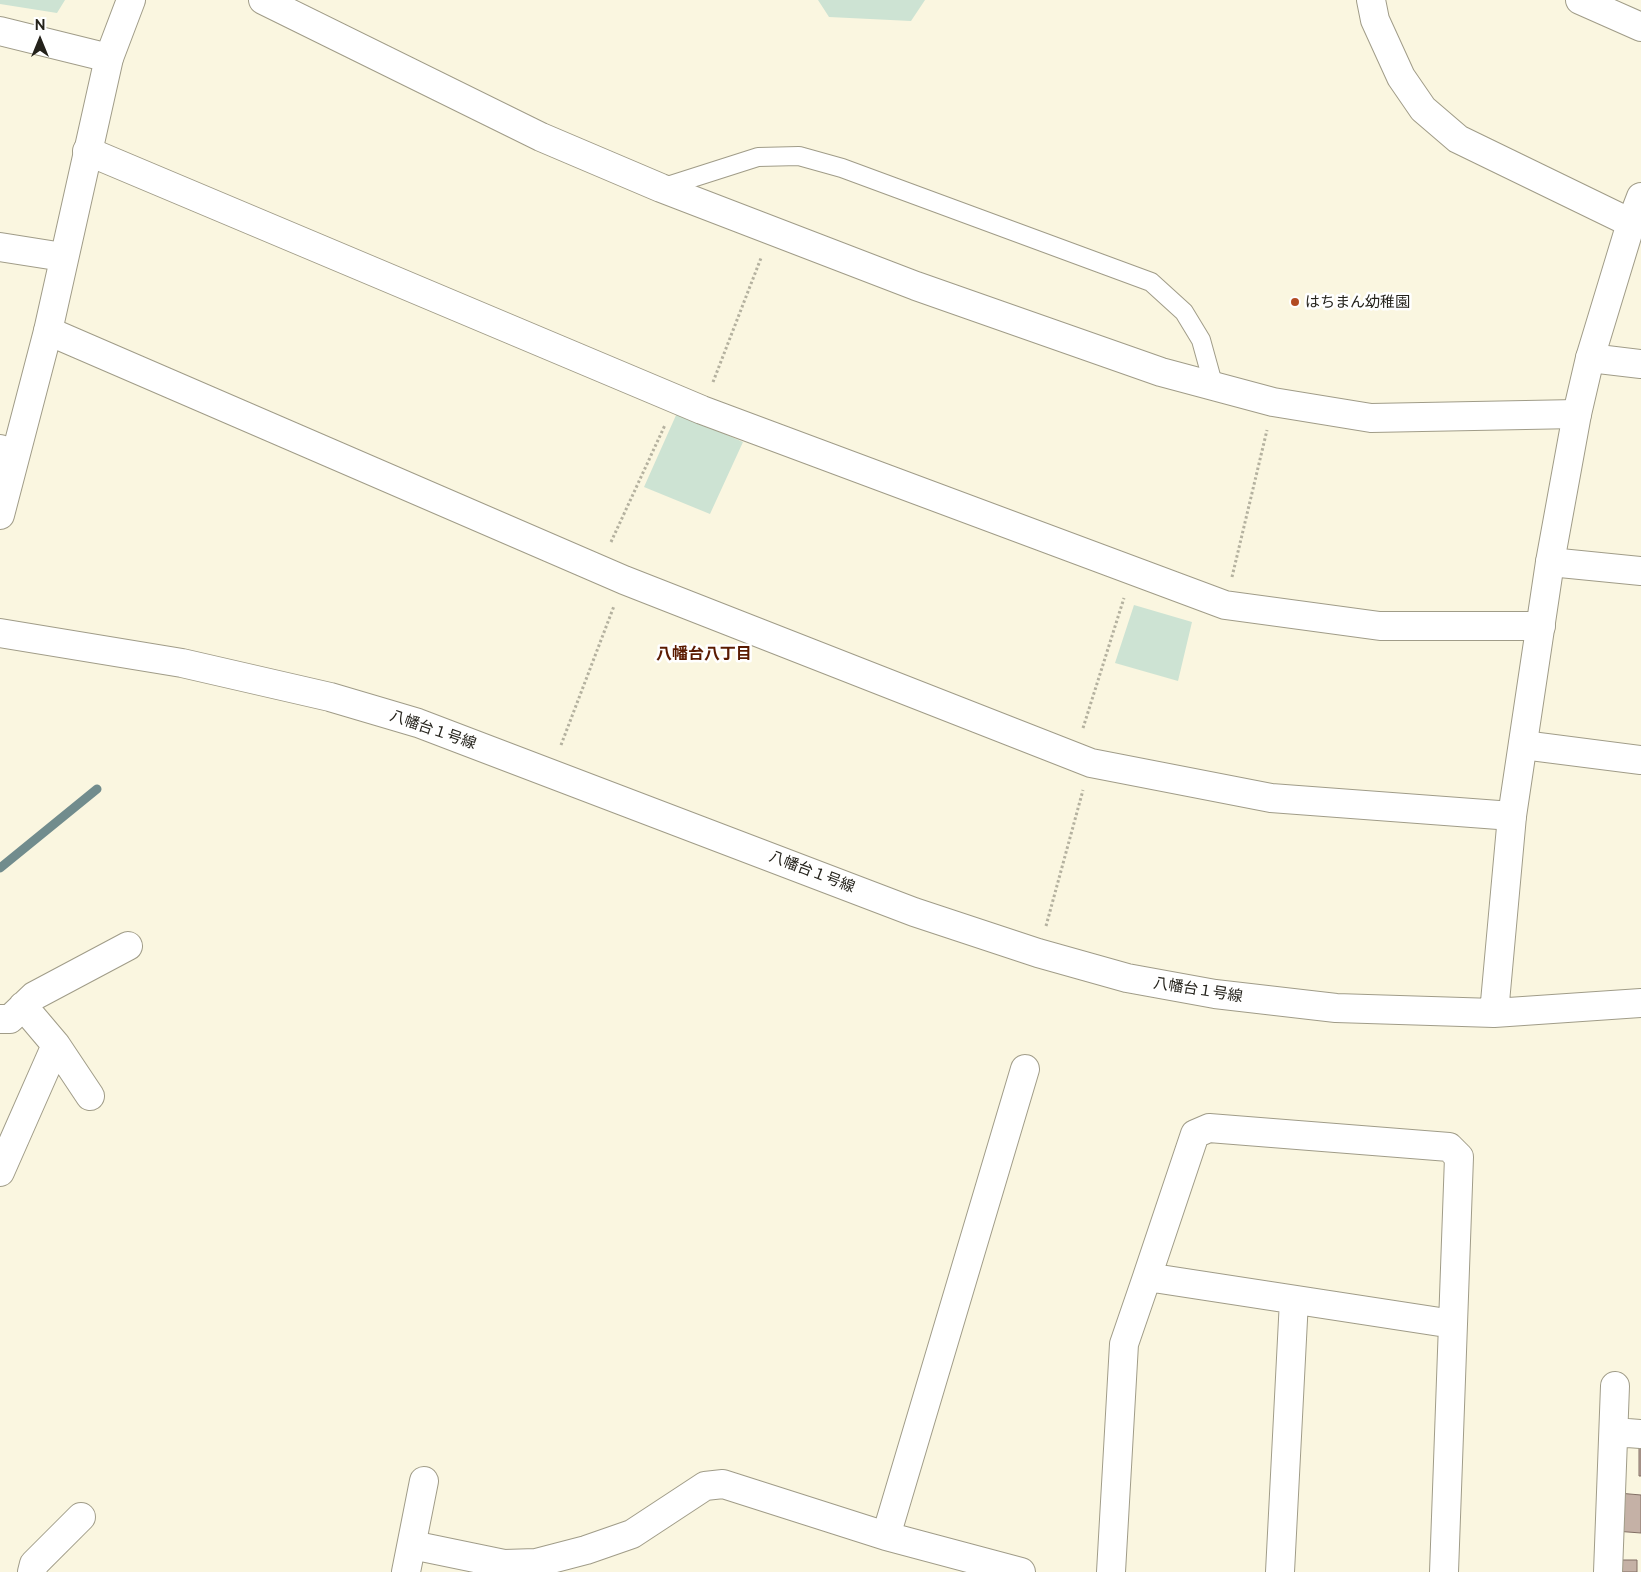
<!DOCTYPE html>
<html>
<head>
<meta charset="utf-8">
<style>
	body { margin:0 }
	#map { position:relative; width:1641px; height:1572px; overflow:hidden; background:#faf6e0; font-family:Raleway,sans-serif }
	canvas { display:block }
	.north { position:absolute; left:15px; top:15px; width:50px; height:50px; -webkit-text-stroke:4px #fff; paint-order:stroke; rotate:0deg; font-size:14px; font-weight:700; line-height:20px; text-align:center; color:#24221b }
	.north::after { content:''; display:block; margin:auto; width:18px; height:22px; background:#24221b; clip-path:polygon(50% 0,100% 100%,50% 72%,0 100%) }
</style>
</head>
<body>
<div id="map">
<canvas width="1641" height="1572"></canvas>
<div class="north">N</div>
</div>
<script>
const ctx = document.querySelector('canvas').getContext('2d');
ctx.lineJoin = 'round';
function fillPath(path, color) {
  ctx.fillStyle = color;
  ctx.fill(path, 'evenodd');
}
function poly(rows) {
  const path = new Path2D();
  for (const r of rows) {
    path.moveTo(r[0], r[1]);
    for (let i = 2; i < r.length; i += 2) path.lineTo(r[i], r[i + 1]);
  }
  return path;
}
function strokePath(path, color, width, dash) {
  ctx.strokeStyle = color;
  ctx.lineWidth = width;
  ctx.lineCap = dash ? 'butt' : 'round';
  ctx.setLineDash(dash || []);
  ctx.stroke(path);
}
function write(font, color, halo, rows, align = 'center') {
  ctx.font = font + ' Raleway,"Noto Sans JP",sans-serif';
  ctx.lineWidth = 5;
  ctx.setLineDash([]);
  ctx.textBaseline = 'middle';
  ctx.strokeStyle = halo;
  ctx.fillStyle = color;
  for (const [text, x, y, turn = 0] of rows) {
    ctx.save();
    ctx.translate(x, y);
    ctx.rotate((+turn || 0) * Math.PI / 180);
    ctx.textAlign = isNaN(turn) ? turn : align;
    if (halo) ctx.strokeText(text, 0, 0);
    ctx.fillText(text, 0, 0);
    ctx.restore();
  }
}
fillPath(poly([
	[0,0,65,0,57,13,0,4],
	[818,0,925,0,911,21,829,17],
	[677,413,743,442,710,514,644,487],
	[1134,605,1192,622,1178,681,1115,663]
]), '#cde3d3');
strokePath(poly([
	[0,868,97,789]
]), '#718c8d', 9);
const building = poly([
	[1639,1448,1641,1448,1641,1476,1639,1476,1639,1448],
	[1618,1493,1641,1495,1641,1533,1615,1531,1618,1493],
	[1611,1560,1637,1560,1637,1572,1611,1572,1611,1560]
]);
fillPath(building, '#c5b1a6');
strokePath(building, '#826f65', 1);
const service = poly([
	[661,188,758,157,799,156,842,168,1151,282,1184,312,1201,340,1214,387]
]);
const minor = poly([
	[263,0,541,137,661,188,916,286,1161,372,1273,402,1371,418,1577,414],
	[1371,0,1375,20,1401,77,1423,109,1458,139,1631,223],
	[1580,0,1641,27],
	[0,31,109,58],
	[87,151,702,410,1225,605,1380,626,1541,626],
	[0,247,63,257],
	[48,331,624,580,1091,763,1271,798,1512,816],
	[1590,358,1641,364],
	[0,449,15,454],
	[1550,562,1641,571],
	[1523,745,1641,760],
	[23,1006,56,1045,90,1096],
	[0,1019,10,1019,34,996,128,946],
	[0,1172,56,1045],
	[1147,1277,1195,1134,1209,1128,1449,1147,1459,1157,1453,1324],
	[1614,1432,1641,1434],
	[412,1545,504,1564,536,1563,586,1550,632,1534,705,1486,723,1484,886,1536],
	[32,1572,34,1564,81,1517],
	[406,1572,424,1481],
	[1021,1572,886,1536,1025,1069],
	[1111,1572,1124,1344,1147,1277,1453,1324,1444,1572],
	[1280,1572,1294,1300],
	[1608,1572,1615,1386]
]);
const tertiary = poly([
	[0,515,48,331,109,58,131,0],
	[0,633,182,663,330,697,418,723,914,912,1038,953,1127,978,1215,994,1336,1008,1494,1013,1641,1003],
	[1494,1013,1512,816,1550,562,1577,414,1590,358,1631,223,1641,197]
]);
strokePath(service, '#a09c88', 20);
strokePath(minor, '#a09c88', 30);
strokePath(tertiary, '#a09c88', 30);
strokePath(poly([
	[713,382,761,258],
	[611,542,665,425],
	[1232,577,1267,430],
	[1083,728,1124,598],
	[561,745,614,606],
	[1046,926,1083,790]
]), '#b4b19f', 3, [2.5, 2.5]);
strokePath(service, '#fff', 18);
strokePath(minor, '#fff', 28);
strokePath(tertiary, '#fff', 28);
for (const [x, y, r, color] of [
	[1295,302,5,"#b24b23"]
]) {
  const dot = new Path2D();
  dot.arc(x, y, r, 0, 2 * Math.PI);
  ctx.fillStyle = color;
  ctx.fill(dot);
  strokePath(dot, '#fff', 2);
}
write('15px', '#24221b', '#fff', [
	["はちまん幼稚園",1305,302]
], 'left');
write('15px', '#24221b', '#fff', [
	["八幡台１号線",433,730,19],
	["八幡台１号線",812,872,21],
	["八幡台１号線",1198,990,9]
]);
write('bold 16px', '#5a1a00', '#fff', [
	["八幡台八丁目",704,654]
]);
</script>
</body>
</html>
